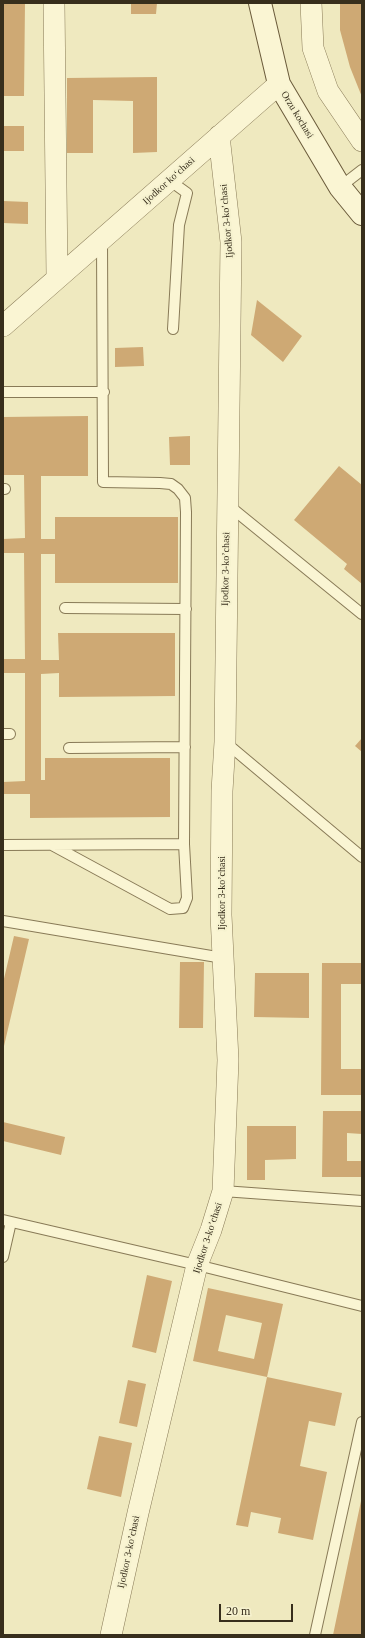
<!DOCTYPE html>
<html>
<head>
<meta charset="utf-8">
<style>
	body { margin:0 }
	#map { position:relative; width:365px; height:1638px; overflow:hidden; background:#efe9bf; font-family:Georgia,serif }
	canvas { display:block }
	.frame { position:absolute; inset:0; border:4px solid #372e1c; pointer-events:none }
	.scale { position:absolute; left:219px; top:1604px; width:74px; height:18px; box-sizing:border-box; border:2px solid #372e1c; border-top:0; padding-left:5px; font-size:12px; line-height:14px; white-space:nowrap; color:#372e1c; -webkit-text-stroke:3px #f6f2cf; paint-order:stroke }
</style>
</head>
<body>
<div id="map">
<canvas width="365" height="1638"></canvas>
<div class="frame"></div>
<div class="scale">20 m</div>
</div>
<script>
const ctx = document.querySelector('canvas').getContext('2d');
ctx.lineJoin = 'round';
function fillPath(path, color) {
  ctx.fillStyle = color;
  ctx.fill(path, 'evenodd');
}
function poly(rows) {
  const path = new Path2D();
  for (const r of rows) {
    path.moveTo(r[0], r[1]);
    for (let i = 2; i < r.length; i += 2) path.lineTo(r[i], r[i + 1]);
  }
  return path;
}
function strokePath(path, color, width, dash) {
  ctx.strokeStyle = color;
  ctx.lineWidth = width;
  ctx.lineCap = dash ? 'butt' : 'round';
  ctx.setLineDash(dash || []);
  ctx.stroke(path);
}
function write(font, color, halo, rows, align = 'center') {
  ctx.font = font + ' Georgia,serif';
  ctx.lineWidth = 4;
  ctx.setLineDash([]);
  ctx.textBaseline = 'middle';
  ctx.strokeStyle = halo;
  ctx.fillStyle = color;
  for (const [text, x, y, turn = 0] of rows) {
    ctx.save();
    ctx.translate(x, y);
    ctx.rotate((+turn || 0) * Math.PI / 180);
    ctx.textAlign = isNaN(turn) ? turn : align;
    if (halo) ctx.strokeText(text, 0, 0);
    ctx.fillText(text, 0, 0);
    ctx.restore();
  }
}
fillPath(poly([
	[3,3,25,3,24,96,3,96],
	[131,3,157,3,156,14,131,14],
	[340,3,362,3,362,97,350,67,340,30],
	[157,77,157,152,133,153,133,101,93,100,93,153,67,153,67,78],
	[3,126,24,126,24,151,3,151],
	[3,201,28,202,28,224,3,223],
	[257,300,302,336,283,362,251,335],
	[143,347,144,366,115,367,115,348],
	[88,416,88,476,41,476,41,539,55,539,55,517,178,517,178,583,55,583,55,554,41,554,41,660,59,660,58,633,175,633,175,696,59,697,59,673,41,674,41,780,45,780,45,758,170,758,170,817,30,818,30,794,3,794,3,782,25,781,25,673,3,673,3,659,25,659,24,553,3,553,3,539,25,538,24,475,3,475,3,417],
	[190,436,190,465,170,465,169,437],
	[339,466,362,485,362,584,344,569,347,564,294,520],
	[362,738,362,752,355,746],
	[14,936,29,939,4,1046,3,983],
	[180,962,204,962,203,1028,179,1028],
	[322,963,362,963,362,984,341,984,341,1069,362,1069,362,1095,321,1095],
	[255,973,309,973,309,1018,254,1017],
	[323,1111,362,1111,362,1134,347,1133,347,1161,362,1161,362,1177,322,1177],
	[3,1122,65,1137,61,1155,3,1141],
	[247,1126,296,1126,296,1159,265,1160,265,1180,247,1180],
	[147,1275,172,1281,156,1353,132,1347],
	[208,1288,283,1304,267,1377,193,1361],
	[226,1315,262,1323,254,1359,218,1351],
	[267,1377,342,1393,335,1426,309,1421,300,1466,327,1472,313,1540,278,1533,281,1518,251,1512,248,1527,236,1525],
	[128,1380,146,1384,137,1427,119,1423],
	[99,1436,132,1443,121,1497,87,1489],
	[362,1501,362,1635,333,1635,361,1501]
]), '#cea974');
const lane = poly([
	[169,180,187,193,179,225,173,329],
	[340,187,362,170],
	[3,392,104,392],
	[3,489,5,489],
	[228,505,362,614],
	[65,608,186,609],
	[3,734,10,734],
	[225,742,362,857],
	[69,748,185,747],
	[3,845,184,844,186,512,185,498,178,489,171,484,160,483,103,482,102,240],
	[52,845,170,909,183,908,187,898,184,844],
	[3,921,223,958],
	[223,1191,362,1201],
	[3,1220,197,1265,362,1306],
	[3,1257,11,1222],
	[315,1635,362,1422]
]);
const street = poly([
	[54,3,57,277],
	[311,3,313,48,328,91,362,141],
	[3,326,279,84],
	[111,1635,138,1513,197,1265,211,1230,223,1191,228,1060,221,915,222,791,225,742,231,242,219,136]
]);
const secondary = poly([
	[260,3,279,84,340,187,362,214]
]);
strokePath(lane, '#887a57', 12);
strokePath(street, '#887a57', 22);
strokePath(secondary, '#6a5a3a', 24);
strokePath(lane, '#faf5d3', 10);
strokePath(street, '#faf5d3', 21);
strokePath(secondary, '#faf5d3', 22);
write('10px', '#372e1c', '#f6f2cf', [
	["Orzu kochasi",297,115,59],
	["Ijodkor koʻchasi",169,181,-42],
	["Ijodkor 3-koʼchasi",227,221,-95],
	["Ijodkor 3-koʼchasi",226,569,-89],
	["Ijodkor 3-koʼchasi",222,893,-90],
	["Ijodkor 3-koʼchasi",208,1238,-72],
	["Ijodkor 3-koʼchasi",129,1552,-78]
]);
</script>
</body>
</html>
